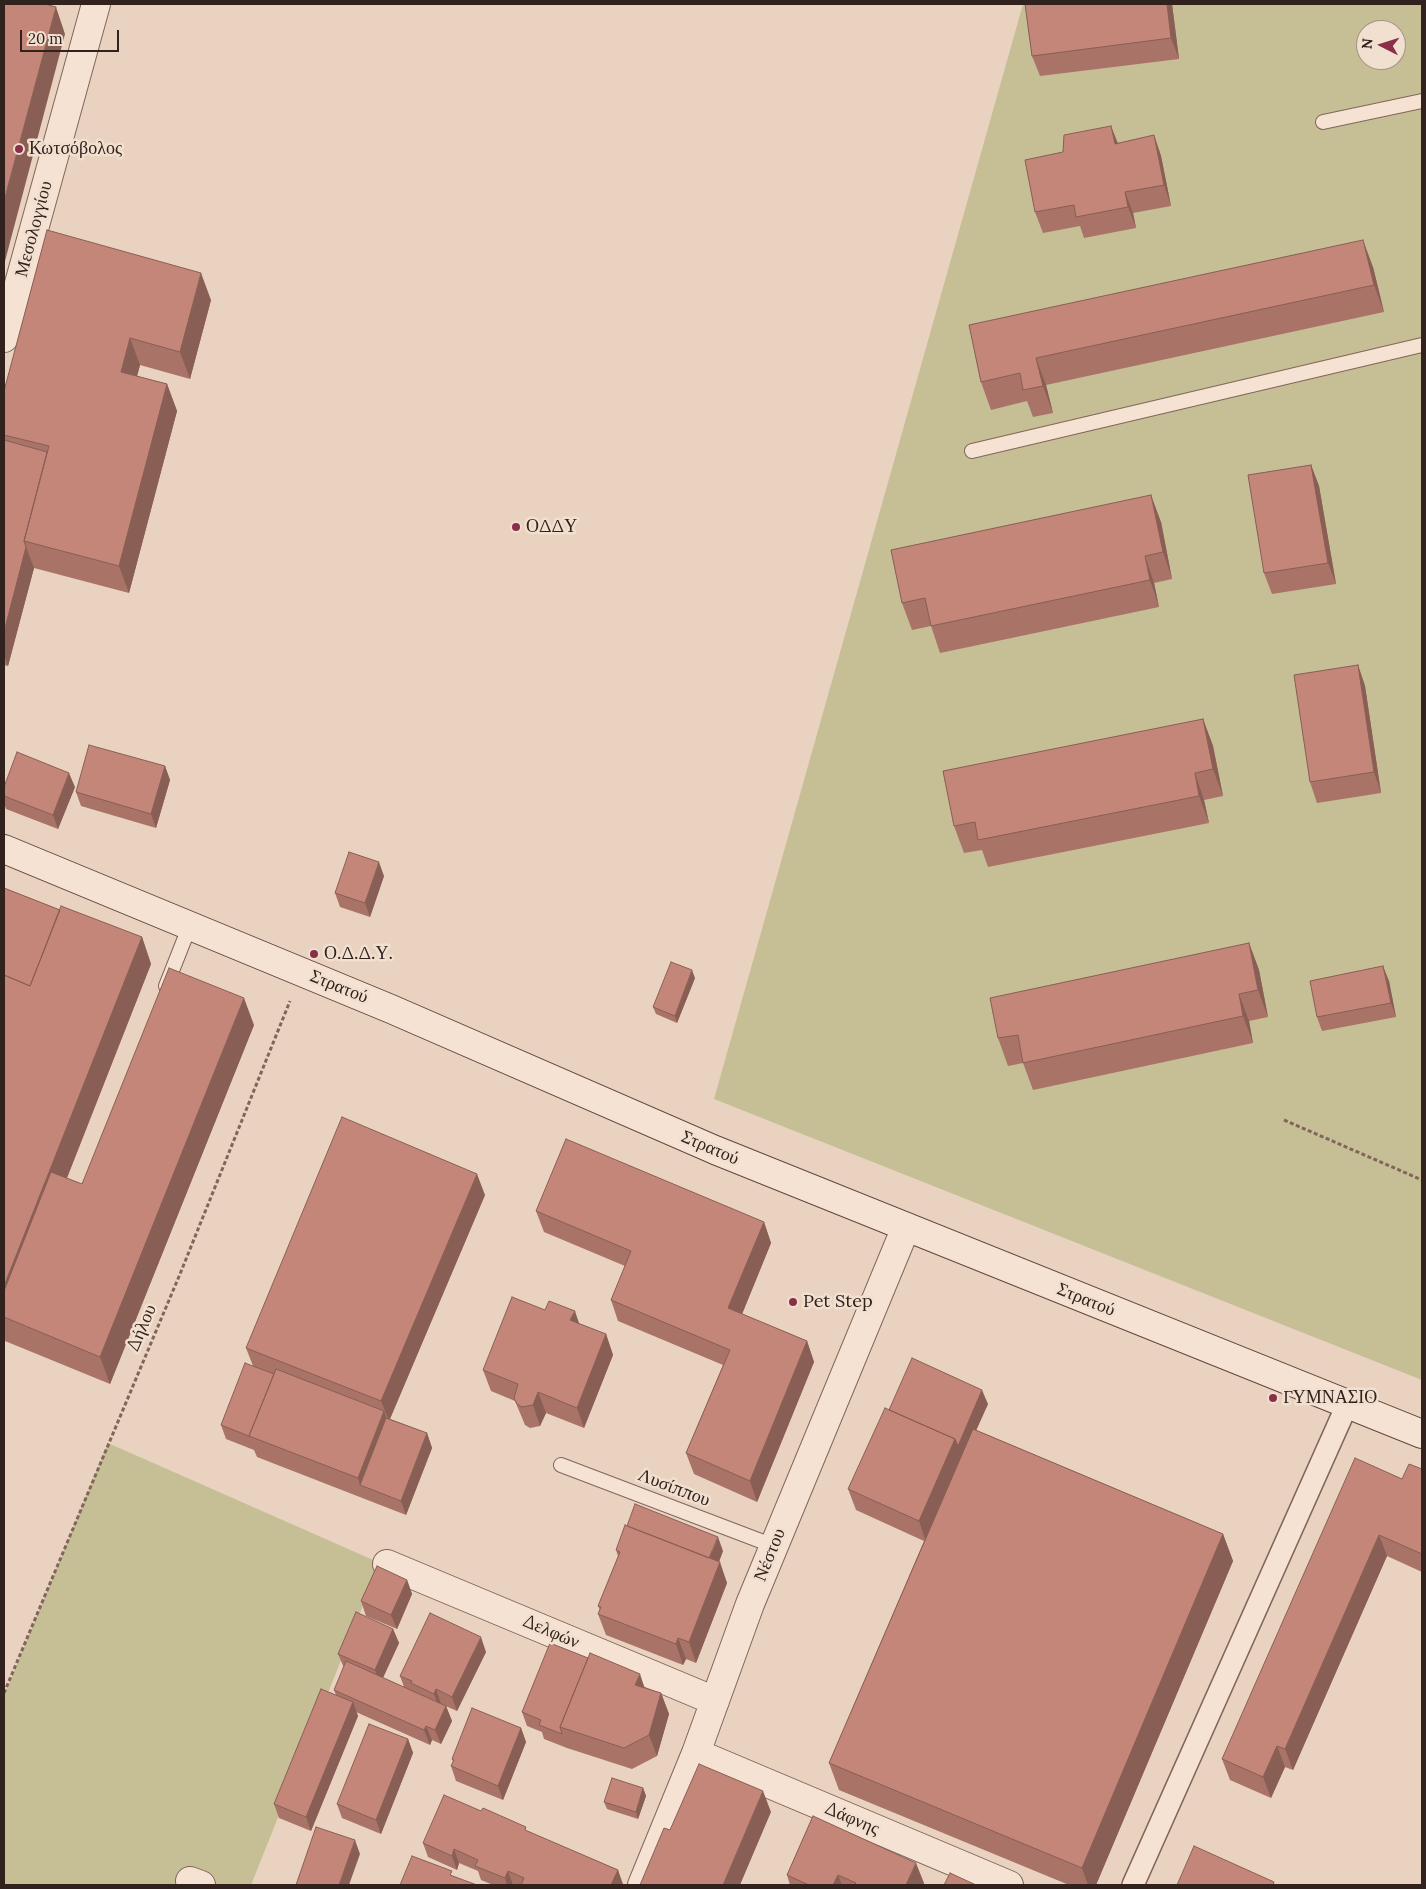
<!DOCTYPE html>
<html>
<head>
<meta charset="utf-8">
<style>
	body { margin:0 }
	#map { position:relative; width:1426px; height:1889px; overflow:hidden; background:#e9d3c0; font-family:Lora,serif }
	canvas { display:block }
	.frame { position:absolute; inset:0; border:5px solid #32221d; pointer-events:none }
	.north { position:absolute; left:1356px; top:20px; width:50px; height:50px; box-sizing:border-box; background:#f1dfcf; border:1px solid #a59388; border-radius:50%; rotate:275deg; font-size:14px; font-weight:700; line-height:20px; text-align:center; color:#32221d }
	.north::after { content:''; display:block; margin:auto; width:18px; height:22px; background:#8a2f47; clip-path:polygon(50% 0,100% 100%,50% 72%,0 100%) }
	.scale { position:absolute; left:20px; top:30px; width:99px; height:22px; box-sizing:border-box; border:2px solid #32221d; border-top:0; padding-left:6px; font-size:15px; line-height:18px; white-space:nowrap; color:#32221d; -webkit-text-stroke:4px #f1dfcf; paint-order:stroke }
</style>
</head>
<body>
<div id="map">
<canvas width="1426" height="1889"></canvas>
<div class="frame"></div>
<div class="north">N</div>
<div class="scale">20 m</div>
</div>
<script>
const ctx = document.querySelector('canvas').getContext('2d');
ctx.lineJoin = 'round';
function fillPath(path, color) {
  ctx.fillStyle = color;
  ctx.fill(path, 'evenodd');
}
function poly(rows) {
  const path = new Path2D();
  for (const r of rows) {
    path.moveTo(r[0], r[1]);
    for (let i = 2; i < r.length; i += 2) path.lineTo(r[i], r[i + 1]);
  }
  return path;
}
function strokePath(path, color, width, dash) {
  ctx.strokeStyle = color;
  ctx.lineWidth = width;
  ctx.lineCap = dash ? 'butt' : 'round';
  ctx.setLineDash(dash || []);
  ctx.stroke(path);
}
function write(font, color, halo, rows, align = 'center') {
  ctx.font = font + ' Lora,serif';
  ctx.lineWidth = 5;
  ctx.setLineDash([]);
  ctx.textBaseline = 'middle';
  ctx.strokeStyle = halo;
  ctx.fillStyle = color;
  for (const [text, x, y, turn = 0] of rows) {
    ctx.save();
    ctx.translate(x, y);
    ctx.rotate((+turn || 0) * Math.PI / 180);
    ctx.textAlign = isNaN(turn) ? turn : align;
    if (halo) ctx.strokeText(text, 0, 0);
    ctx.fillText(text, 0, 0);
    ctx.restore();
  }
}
fillPath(poly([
	[1023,4,1422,4,1422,1380,714,1099],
	[1366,30,1396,30,1396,60,1366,60],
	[108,1443,380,1563,251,1885,4,1885,4,1696]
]), '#c6bf96');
const service = poly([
	[1323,122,1422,101],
	[972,451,1422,345],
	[166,986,190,925],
	[561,1465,774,1546]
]);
const pedestrian = poly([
	[1133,1885,1347,1405]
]);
const minor = poly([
	[387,1564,715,1701],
	[696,1753,1009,1885],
	[190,1881,201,1885],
	[642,1885,696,1753,750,1604,906,1227]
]);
const tertiary = poly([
	[4,338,96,4]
]);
const secondary = poly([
	[4,849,391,1009,715,1150,1422,1434]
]);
strokePath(service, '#81655a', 16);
strokePath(pedestrian, '#81655a', 24);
strokePath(minor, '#81655a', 30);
strokePath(tertiary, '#81655a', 30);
strokePath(secondary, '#62463d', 30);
strokePath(poly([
	[1284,1120,1422,1180],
	[4,1693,180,1274,290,1001]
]), '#81655a', 3, [4, 2.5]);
strokePath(service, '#f5e2d2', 14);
strokePath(pedestrian, '#f5e2d2', 21);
strokePath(minor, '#f5e2d2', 28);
strokePath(tertiary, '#f5e2d2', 28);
strokePath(secondary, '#f5e2d2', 28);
fillPath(poly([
	[1025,4,1172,4,1179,59,1040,76,1032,56],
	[1154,135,1161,156,1171,206,1133,213,1136,228,1084,238,1080,226,1043,233,1035,212,1118,143],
	[1373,267,1384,312,1046,385,1053,413,1033,417,1027,401,991,410,981,382,969,325],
	[211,300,190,379,140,365,137,376,167,384,177,411,129,593,34,568,8,666,4,665,4,391],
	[1311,465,1319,486,1336,584,1272,594,1264,573],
	[1161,522,1172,579,1154,583,1159,607,940,653,931,626,912,630,902,603],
	[1358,665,1365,686,1381,793,1317,803,1310,782],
	[1203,719,1213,746,1223,796,1204,800,1209,823,988,867,982,850,964,853,954,826],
	[165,766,170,780,156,828,81,806,76,792],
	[4,787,75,787,58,829,6,809,4,803],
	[384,876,370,917,340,907,335,893],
	[4,888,60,910,142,937,151,964,67,1178,82,1184,254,1025,110,1384,5,1341,4,1338],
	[1249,943,1259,970,1268,1017,1249,1021,1253,1043,1033,1090,1023,1063,1008,1066,998,1038],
	[695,978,677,1023,656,1014,653,1007],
	[1389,981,1396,1017,1322,1031,1317,1017],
	[485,1195,390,1419,427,1433,432,1448,406,1515,257,1457,254,1450,226,1439,221,1425,253,1366,246,1348],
	[536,1211,764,1222,771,1243,742,1314,807,1341,814,1362,757,1502,694,1474,686,1453,723,1365,618,1321,611,1300,625,1266,544,1232],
	[579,1324,606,1334,613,1355,584,1428,546,1413,540,1426,530,1428,525,1425,515,1401,491,1391,483,1370],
	[988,1404,976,1430,1223,1534,1233,1561,1096,1885,1069,1885,839,1790,829,1763,924,1541,856,1510,848,1489,889,1410],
	[1422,1469,1422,1572,1387,1556,1293,1770,1285,1767,1271,1798,1230,1780,1222,1759,1402,1479],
	[616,1550,723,1551,719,1562,727,1583,696,1663,686,1659,683,1665,606,1635,598,1614,600,1610,598,1606,618,1556],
	[407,1580,412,1594,397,1629,366,1616,361,1601],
	[393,1629,399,1643,383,1678,404,1687,400,1676,486,1652,457,1711,441,1704,446,1706,452,1721,441,1744,432,1740,430,1745,356,1712,358,1716,311,1831,279,1818,274,1804,336,1695,334,1690,344,1668,338,1654],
	[644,1688,661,1693,669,1714,657,1756,632,1769,567,1748,544,1739,542,1732,527,1726,522,1712],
	[521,1728,526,1742,503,1800,456,1781,451,1766,453,1762,452,1759],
	[408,1739,413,1753,381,1834,342,1818,337,1804],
	[643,1788,646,1796,638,1819,607,1809,604,1802],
	[813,1816,924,1883,923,1885,790,1885,787,1875],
	[528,1832,618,1870,622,1885,493,1885,481,1880,478,1871,459,1863,457,1870,428,1857,423,1843]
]), '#a97368');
fillPath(poly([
	[1167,4,1172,4,1179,59,1171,38],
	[56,7,65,34,4,265,4,201],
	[1111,126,1119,146,1115,144],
	[1154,135,1161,156,1171,206,1164,185],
	[1125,192,1133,213,1136,228,1128,207],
	[1363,240,1373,267,1384,312,1374,285],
	[201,273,211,300,190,379,180,352],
	[130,338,140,365,131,399,121,372],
	[1036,358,1046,385,1053,413,1043,386],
	[167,384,177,411,129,593,119,566],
	[1311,465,1319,486,1336,584,1328,563],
	[1151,495,1161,522,1172,579,1163,552],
	[26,547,34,568,8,666,4,655,4,632],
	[1145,556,1154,583,1159,607,1150,580],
	[1358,665,1365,686,1381,793,1374,772],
	[1203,719,1213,746,1223,796,1213,769],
	[165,766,170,780,156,828,151,814],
	[69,773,75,787,58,829,53,815],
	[1195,773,1204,800,1209,823,1199,796],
	[379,862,384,876,370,917,365,903],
	[142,937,151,964,11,1320,4,1304,4,1286],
	[1249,943,1259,970,1268,1017,1258,990],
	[1383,966,1389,981,1396,1017,1391,1003],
	[692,970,695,978,677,1023,675,1016],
	[1239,994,1249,1021,1253,1043,1243,1016],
	[244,998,254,1025,110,1384,100,1357],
	[477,1174,485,1195,389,1421,381,1401],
	[764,1222,771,1243,736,1329,728,1308],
	[575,1311,582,1332,570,1320],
	[606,1334,613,1355,584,1428,577,1408],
	[807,1341,814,1362,757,1502,750,1481],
	[982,1390,988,1404,926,1542,919,1521,955,1439],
	[538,1392,546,1413,540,1426,533,1405],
	[384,1411,391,1432,360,1485,358,1478],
	[427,1433,432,1448,406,1515,401,1501],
	[1223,1534,1233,1561,1096,1885,1088,1885,1082,1868],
	[1379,1535,1387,1556,1293,1770,1285,1749],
	[718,1537,723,1551,713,1577,708,1563],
	[720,1562,727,1583,696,1663,689,1642],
	[407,1580,412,1594,397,1629,391,1615],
	[393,1629,399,1643,380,1684,375,1670],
	[481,1637,486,1652,457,1711,452,1697],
	[678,1638,686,1659,683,1665,676,1644],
	[640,1674,647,1695,635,1685],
	[436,1689,441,1704,439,1708,434,1694],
	[661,1693,669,1714,657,1756,649,1735],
	[353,1702,358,1716,311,1831,306,1817],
	[446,1706,452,1721,441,1744,435,1730],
	[426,1726,432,1740,430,1745,424,1730],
	[521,1728,526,1742,503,1800,498,1786],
	[408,1739,413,1753,381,1834,376,1820],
	[1277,1746,1285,1767,1271,1798,1263,1777],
	[643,1788,646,1796,638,1819,636,1812],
	[763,1791,771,1812,740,1885,723,1885],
	[355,1840,360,1854,349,1885,339,1885],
	[454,1849,459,1863,457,1870,452,1856],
	[916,1863,924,1883,923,1885,906,1885],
	[618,1870,623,1884,622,1885,611,1885],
	[508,1871,513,1885,507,1885,505,1878],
	[838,1875,842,1885,833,1885]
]), '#895e55');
const building = poly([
	[4,4,45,4,56,7,4,201,4,4],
	[1025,4,1167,4,1171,38,1032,56,1025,4],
	[1111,126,1115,144,1154,135,1164,185,1125,192,1128,207,1076,217,1074,205,1035,212,1025,160,1063,152,1064,135,1111,126],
	[47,230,201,273,180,352,130,338,121,372,167,384,119,566,24,541,49,446,4,435,4,391,47,230],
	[1363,240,1374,285,1036,358,1043,386,1023,390,1020,373,981,382,969,325,1363,240],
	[4,440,47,452,24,541,26,547,4,632,4,440],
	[1311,465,1328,563,1264,573,1248,475,1311,465],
	[1151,495,1163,552,1145,556,1150,580,931,626,925,598,902,603,891,550,1151,495],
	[1358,665,1374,772,1310,782,1294,675,1358,665],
	[1203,719,1213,769,1195,773,1199,796,978,840,975,822,954,826,943,771,1203,719],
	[89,745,165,766,151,814,76,792,89,745],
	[17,752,69,773,53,815,4,796,4,787,17,752],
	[349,852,379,862,365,903,335,893,349,852],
	[4,888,60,910,30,986,4,975,4,888],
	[61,906,142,937,4,1286,4,975,30,986,61,906],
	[1249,943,1258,990,1239,994,1243,1016,1023,1063,1018,1035,998,1038,990,998,1249,943],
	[671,962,692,970,675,1016,653,1007,671,962],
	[1383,966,1391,1003,1317,1017,1310,981,1383,966],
	[169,968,244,998,100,1357,4,1317,4,1291,51,1172,82,1184,169,968],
	[342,1117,477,1174,381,1401,246,1348,342,1117],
	[566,1139,764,1222,728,1308,807,1341,750,1481,686,1453,730,1350,611,1300,631,1251,536,1211,566,1139],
	[512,1297,545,1310,549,1301,575,1311,570,1320,606,1334,577,1408,538,1392,533,1405,522,1407,517,1404,514,1398,518,1384,483,1370,512,1297],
	[912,1358,982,1390,958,1446,955,1439,889,1410,912,1358],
	[245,1363,274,1374,249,1436,221,1425,245,1363],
	[276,1369,384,1411,358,1478,249,1436,276,1369],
	[885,1408,955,1439,919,1521,848,1489,885,1408],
	[386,1418,427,1433,401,1501,360,1485,386,1418],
	[973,1429,1223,1534,1082,1868,829,1763,973,1429],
	[1355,1458,1402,1479,1409,1464,1422,1469,1422,1554,1379,1535,1285,1749,1277,1746,1263,1777,1222,1759,1355,1458],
	[635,1504,718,1537,709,1558,627,1526,635,1504],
	[625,1525,720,1562,689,1642,678,1638,676,1644,598,1614,601,1607,598,1606,620,1552,616,1550,625,1525],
	[377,1566,407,1580,391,1615,361,1601,377,1566],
	[356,1612,393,1629,375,1670,338,1654,356,1612],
	[430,1613,481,1637,452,1697,436,1689,434,1694,411,1683,412,1681,400,1676,430,1613],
	[550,1643,588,1658,560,1727,562,1734,539,1725,541,1720,522,1712,550,1643],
	[590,1653,640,1674,635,1685,661,1693,649,1735,624,1748,560,1727,590,1653],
	[346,1661,446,1706,435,1730,426,1726,424,1730,334,1690,346,1661],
	[321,1689,353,1702,306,1817,274,1804,321,1689],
	[472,1708,521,1728,498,1786,451,1766,454,1760,452,1759,472,1708],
	[369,1724,408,1739,376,1820,337,1804,369,1724],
	[699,1764,763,1791,723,1885,640,1885,664,1828,670,1830,699,1764],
	[612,1778,643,1788,636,1812,604,1802,612,1778],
	[444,1795,481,1811,483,1808,526,1827,525,1830,618,1870,611,1885,521,1885,524,1878,508,1871,505,1878,475,1866,478,1860,454,1849,452,1856,423,1843,444,1795],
	[813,1816,916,1863,906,1885,854,1885,856,1883,838,1875,833,1885,809,1885,787,1875,813,1816],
	[316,1827,355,1840,339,1885,296,1885,316,1827],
	[1194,1846,1274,1882,1273,1885,1177,1885,1194,1846],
	[412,1856,452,1871,450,1875,477,1885,400,1885,412,1856],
	[950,1873,976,1885,944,1885,950,1873]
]);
fillPath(building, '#c48679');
strokePath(building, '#895e55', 1);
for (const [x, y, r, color] of [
	[19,149,5,"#8a2f47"],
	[516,527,5,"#8a2f47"],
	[314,954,5,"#8a2f47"],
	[793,1302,5,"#8a2f47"],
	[1273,1398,5,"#8a2f47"]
]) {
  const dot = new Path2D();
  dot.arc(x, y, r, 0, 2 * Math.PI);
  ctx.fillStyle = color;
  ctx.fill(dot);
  strokePath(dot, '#f1dfcf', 2);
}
write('18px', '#32221d', '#f1dfcf', [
	["Κωτσόβολος",29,149],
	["ΟΔΔΥ",526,527],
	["Ο.Δ.Δ.Υ.",324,954],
	["Pet Step",803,1302],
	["ΓΥΜΝΑΣΙΟ",1283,1398]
], 'left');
write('18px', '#32221d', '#f1dfcf', [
	["Μεσολογγίου",34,229,-75],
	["Στρατού",339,987,22],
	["Στρατού",710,1148,23],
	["Στρατού",1086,1300,22],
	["Δήλου",142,1328,-67],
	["Λυσίππου",674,1488,21],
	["Νέστου",770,1555,-68],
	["Δελφών",551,1632,23],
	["Δάφνης",852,1819,23]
]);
</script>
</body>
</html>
